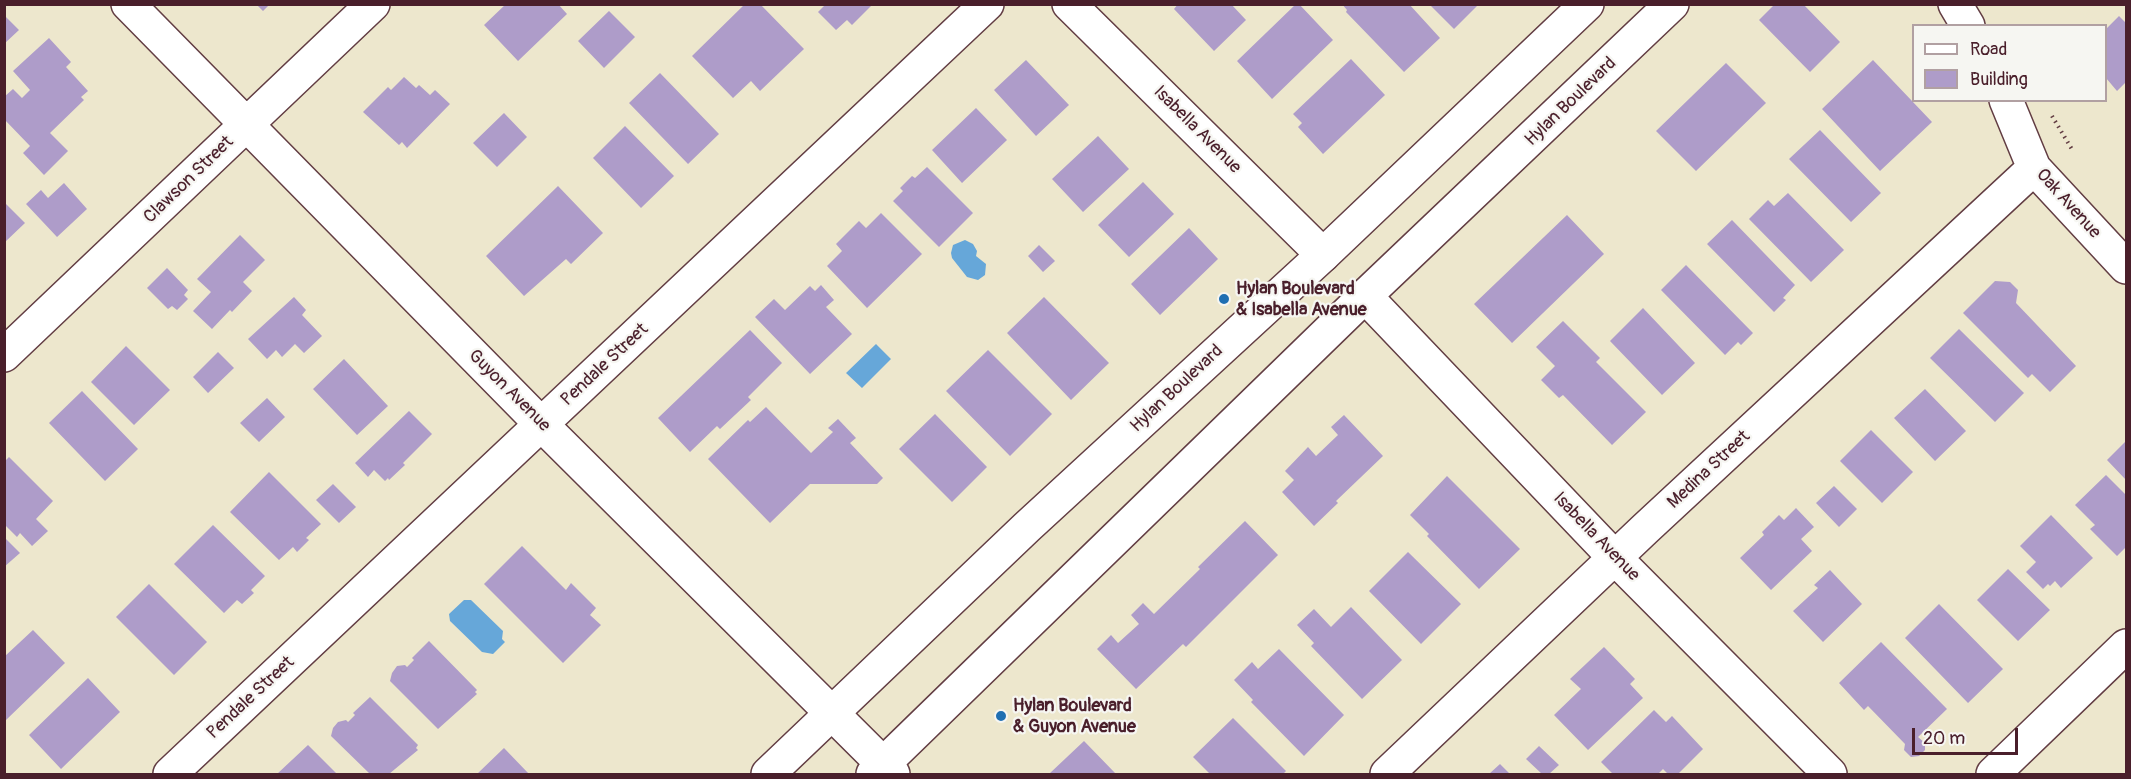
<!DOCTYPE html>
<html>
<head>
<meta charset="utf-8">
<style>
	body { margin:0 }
	#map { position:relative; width:2131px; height:779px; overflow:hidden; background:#ede7cd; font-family:Pangolin,sans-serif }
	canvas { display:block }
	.frame { position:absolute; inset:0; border:6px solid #4a1f2b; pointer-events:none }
	.legend { position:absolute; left:1912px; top:24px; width:195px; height:78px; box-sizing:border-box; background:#f6f6f2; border:2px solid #b1a0a2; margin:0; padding:8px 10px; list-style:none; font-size:18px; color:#4a1f2b }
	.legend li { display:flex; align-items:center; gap:12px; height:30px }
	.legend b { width:30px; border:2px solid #b1a0a2 }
	.scale { position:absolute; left:1912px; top:728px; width:106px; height:27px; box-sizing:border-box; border:3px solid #4a1f2b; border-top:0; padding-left:8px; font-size:18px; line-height:21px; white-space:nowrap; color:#4a1f2b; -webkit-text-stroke:4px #f6f6f2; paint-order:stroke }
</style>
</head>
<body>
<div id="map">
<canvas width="2131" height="779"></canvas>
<div class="frame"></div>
<ul class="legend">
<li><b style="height:8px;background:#fff"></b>Road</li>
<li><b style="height:16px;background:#ae9cc9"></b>Building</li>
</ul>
<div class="scale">20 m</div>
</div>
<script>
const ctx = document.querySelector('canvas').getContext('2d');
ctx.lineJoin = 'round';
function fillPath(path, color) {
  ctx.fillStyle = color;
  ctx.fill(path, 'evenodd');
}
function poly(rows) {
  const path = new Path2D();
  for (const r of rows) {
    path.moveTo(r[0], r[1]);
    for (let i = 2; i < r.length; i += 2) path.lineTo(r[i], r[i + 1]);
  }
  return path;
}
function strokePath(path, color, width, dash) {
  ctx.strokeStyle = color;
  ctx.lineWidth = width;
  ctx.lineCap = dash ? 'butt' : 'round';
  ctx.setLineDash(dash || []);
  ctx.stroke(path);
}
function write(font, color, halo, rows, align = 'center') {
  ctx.font = font + ' Pangolin,sans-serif';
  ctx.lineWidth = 4.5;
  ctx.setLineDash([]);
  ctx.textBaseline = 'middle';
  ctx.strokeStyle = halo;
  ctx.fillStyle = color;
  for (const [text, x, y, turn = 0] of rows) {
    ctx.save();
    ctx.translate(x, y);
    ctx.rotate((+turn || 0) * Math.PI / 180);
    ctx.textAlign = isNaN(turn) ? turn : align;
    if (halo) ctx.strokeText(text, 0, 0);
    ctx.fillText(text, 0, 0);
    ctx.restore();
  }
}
fillPath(poly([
	[965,240,973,244,977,251,976,256,986,264,985,275,978,280,967,277,952,258,951,253,953,245],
	[876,344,891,359,862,388,846,373],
	[464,600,471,600,503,631,502,639,505,642,493,654,482,652,450,621,449,614]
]), '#66a7d9');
fillPath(poly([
	[256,4,270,4,263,11],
	[506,4,558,4,567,14,518,61,484,25],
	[745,4,760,4,804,49,760,91,751,81,733,98,692,56],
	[826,4,873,4,852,25,847,20,836,30,818,12],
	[1178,4,1231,4,1246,20,1214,51,1174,9],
	[1296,4,1299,4,1333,40,1272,99,1237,61],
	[1342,4,1409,4,1440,38,1404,72,1346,12,1347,10],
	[1775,4,1803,4,1840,42,1810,72,1759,20],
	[1430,5,1478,5,1454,29],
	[609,11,635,37,604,68,578,41],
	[4,15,19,30,4,44],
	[2119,16,2126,23,2126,82,2117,91,2106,78,2106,29],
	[49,38,71,62,66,67,88,91,81,97,84,100,50,133,68,151,44,175,23,153,30,146,4,119,4,97,13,89,22,98,30,90,13,71],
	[1351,59,1385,95,1323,154,1298,127,1302,123,1293,114],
	[1026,60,1069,105,1036,136,994,90],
	[1873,60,1932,122,1880,171,1822,109],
	[1726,63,1766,103,1696,171,1656,131],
	[660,73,719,134,688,164,629,103],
	[404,77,416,88,419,85,430,95,435,90,450,104,407,148,402,142,399,145,363,112,388,87,391,90],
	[976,108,1007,140,962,183,932,150],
	[504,113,527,137,497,167,473,143],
	[625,126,674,176,641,208,593,158],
	[1820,130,1881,193,1851,222,1789,159],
	[1098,136,1129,169,1083,212,1052,179],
	[927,167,973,213,939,247,893,201,903,191,900,188,912,176,915,178],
	[1143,182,1174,214,1129,257,1098,225],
	[64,183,87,209,57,237,26,204,41,190,48,198],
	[558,186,603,233,571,264,566,259,524,296,486,256],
	[1788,193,1844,250,1811,282,1749,219,1768,200,1774,206],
	[4,202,25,223,4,243],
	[881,213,922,254,867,308,827,266,842,251,836,244,859,221,866,228],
	[1567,215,1604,254,1512,343,1474,304],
	[1732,220,1795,285,1783,298,1786,300,1774,312,1707,244],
	[1189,228,1218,259,1160,315,1131,284],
	[240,235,265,260,243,282,252,291,232,312,230,310,212,329,193,311,211,292,197,279],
	[1039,245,1055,261,1043,272,1028,256],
	[1686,265,1753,333,1741,345,1738,342,1725,355,1661,290],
	[167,268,188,290,184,295,188,299,177,310,172,306,168,309,147,288],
	[1995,281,2010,282,2018,290,2016,303,2076,366,2050,392,2032,374,2028,378,1963,313],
	[821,285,834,300,826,307,852,334,810,374,755,317,774,299,785,310,810,286,815,291],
	[294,297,306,310,302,315,322,336,304,353,295,344,282,357,276,350,267,359,248,339],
	[1044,297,1109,363,1071,400,1007,333],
	[1643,308,1695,363,1662,395,1610,341],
	[1563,321,1600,358,1596,362,1646,412,1612,445,1563,395,1559,398,1541,380,1555,366,1536,347],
	[1959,329,2024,393,1995,422,1930,358],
	[750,330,782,363,748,397,751,400,720,429,717,426,690,452,658,418],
	[126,346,170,390,134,425,91,382],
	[988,350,1052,414,1010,456,946,391],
	[218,352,234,368,208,393,193,377],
	[344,359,388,406,357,435,313,389],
	[1925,389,1966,431,1935,461,1894,418],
	[82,391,138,449,105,481,49,423],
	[267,398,285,417,259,442,240,423],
	[766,407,811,453,833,432,828,428,838,419,856,438,850,443,883,478,877,484,810,484,770,523,708,459,748,420,750,422],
	[409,411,432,434,403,463,405,465,389,480,388,478,385,481,374,470,368,477,355,463],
	[935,414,987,467,952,502,899,449],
	[1344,415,1383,456,1336,501,1338,503,1314,526,1282,492,1294,480,1285,471,1308,447,1316,456,1338,435,1331,427],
	[1871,430,1913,472,1882,503,1840,461],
	[2126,441,2126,480,2107,460],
	[9,457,53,501,36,519,48,531,32,546,20,533,17,537,4,524,4,462],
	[269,472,321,524,306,538,309,540,297,552,293,547,279,560,230,512],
	[2106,475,2126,495,2126,547,2117,556,2090,529,2095,525,2075,505],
	[1447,476,1520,549,1479,589,1427,536,1429,534,1410,515],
	[333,484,356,507,339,523,316,500],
	[1834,486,1857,509,1839,527,1816,503],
	[1796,508,1814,527,1801,539,1812,551,1771,590,1740,558,1764,535,1762,532,1779,515,1784,520],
	[2051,515,2093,558,2061,588,2055,581,2050,586,2048,584,2043,589,2026,572,2036,562,2020,546],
	[1245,521,1278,555,1186,647,1183,644,1136,689,1097,649,1111,635,1118,643,1139,624,1131,615,1143,603,1154,614,1200,569,1198,567],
	[213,525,265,576,251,590,254,593,242,604,237,600,224,613,174,564],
	[4,537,20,553,4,567],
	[522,546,566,590,571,583,596,608,590,615,601,625,563,663,484,584],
	[1408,552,1461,604,1421,644,1369,591],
	[2008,569,2050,610,2018,641,1977,600],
	[1830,570,1862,604,1823,642,1793,611,1818,588,1814,585],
	[149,584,207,642,174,675,116,617],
	[1939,604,2003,669,1968,703,1905,638],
	[1351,607,1402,660,1362,699,1311,646,1314,643,1297,625,1314,609,1331,627],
	[33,630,65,663,6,720,4,657],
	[429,641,477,690,475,692,477,694,438,729,390,681,392,673,397,666,405,665,407,667,414,660,412,658],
	[1881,642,1947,709,1918,737,1925,743,1925,750,1919,756,1911,757,1904,750,1905,744,1868,706,1864,710,1839,683],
	[1604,647,1635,679,1630,684,1643,698,1588,750,1554,715,1581,689,1570,679],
	[1279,649,1344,715,1304,756,1251,702,1253,700,1234,680,1252,662,1258,669],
	[88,678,120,712,61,769,29,735],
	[370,697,418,745,416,748,418,750,389,774,370,774,331,736,333,728,338,722,346,720,348,722,355,715,353,713],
	[1654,710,1666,722,1672,716,1703,749,1678,774,1668,774,1663,769,1658,774,1613,774,1601,762],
	[1233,718,1286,771,1283,774,1210,774,1193,757],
	[1084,741,1116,774,1049,774],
	[308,745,337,774,277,774],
	[1539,746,1559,765,1549,774,1542,774,1526,759],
	[504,748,529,774,477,774],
	[1500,764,1510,774,1489,774]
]), '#ae9cc9');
const minor = poly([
	[128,4,542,425,893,774],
	[1069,4,1323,255],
	[1955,4,1968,26],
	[2006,100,2034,168,2126,267],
	[1365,296,1615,558,1830,774],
	[4,355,373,4],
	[170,774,987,4],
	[1387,774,1645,529,2034,168],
	[1993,774,2126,646]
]);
const major = poly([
	[768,774,1027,527,1323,255,1587,4],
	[873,774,1365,296,1672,4]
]);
strokePath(minor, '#623d43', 36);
strokePath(major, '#623d43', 36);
strokePath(poly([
	[2052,116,2073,151]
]), '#623d43', 4, [1.5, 4.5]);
strokePath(minor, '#fff', 33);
strokePath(major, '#fff', 33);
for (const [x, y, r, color] of [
	[1224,299,6,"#1f6fb2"],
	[1001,716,6,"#1f6fb2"]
]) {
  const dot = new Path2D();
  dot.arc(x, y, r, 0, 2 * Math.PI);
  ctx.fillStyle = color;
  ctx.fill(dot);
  strokePath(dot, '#f6f6f2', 2);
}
write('18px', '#4a1f2b', '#f6f6f2', [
	["Hylan Boulevard",1571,102,-44],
	["Isabella Avenue",1197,130,45],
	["Clawson Street",189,180,-44],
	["Oak Avenue",2068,204,48],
	["Pendale Street",605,365,-43],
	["Hylan Boulevard",1177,389,-43],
	["Guyon Avenue",509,391,45],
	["Medina Street",1709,470,-43],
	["Isabella Avenue",1596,537,46],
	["Pendale Street",251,698,-43]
]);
write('bold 18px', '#4a1f2b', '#f6f6f2', [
	["Hylan Boulevard",1236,289],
	["& Isabella Avenue",1236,310],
	["Hylan Boulevard",1013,706],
	["& Guyon Avenue",1013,727]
], 'left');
</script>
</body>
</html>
